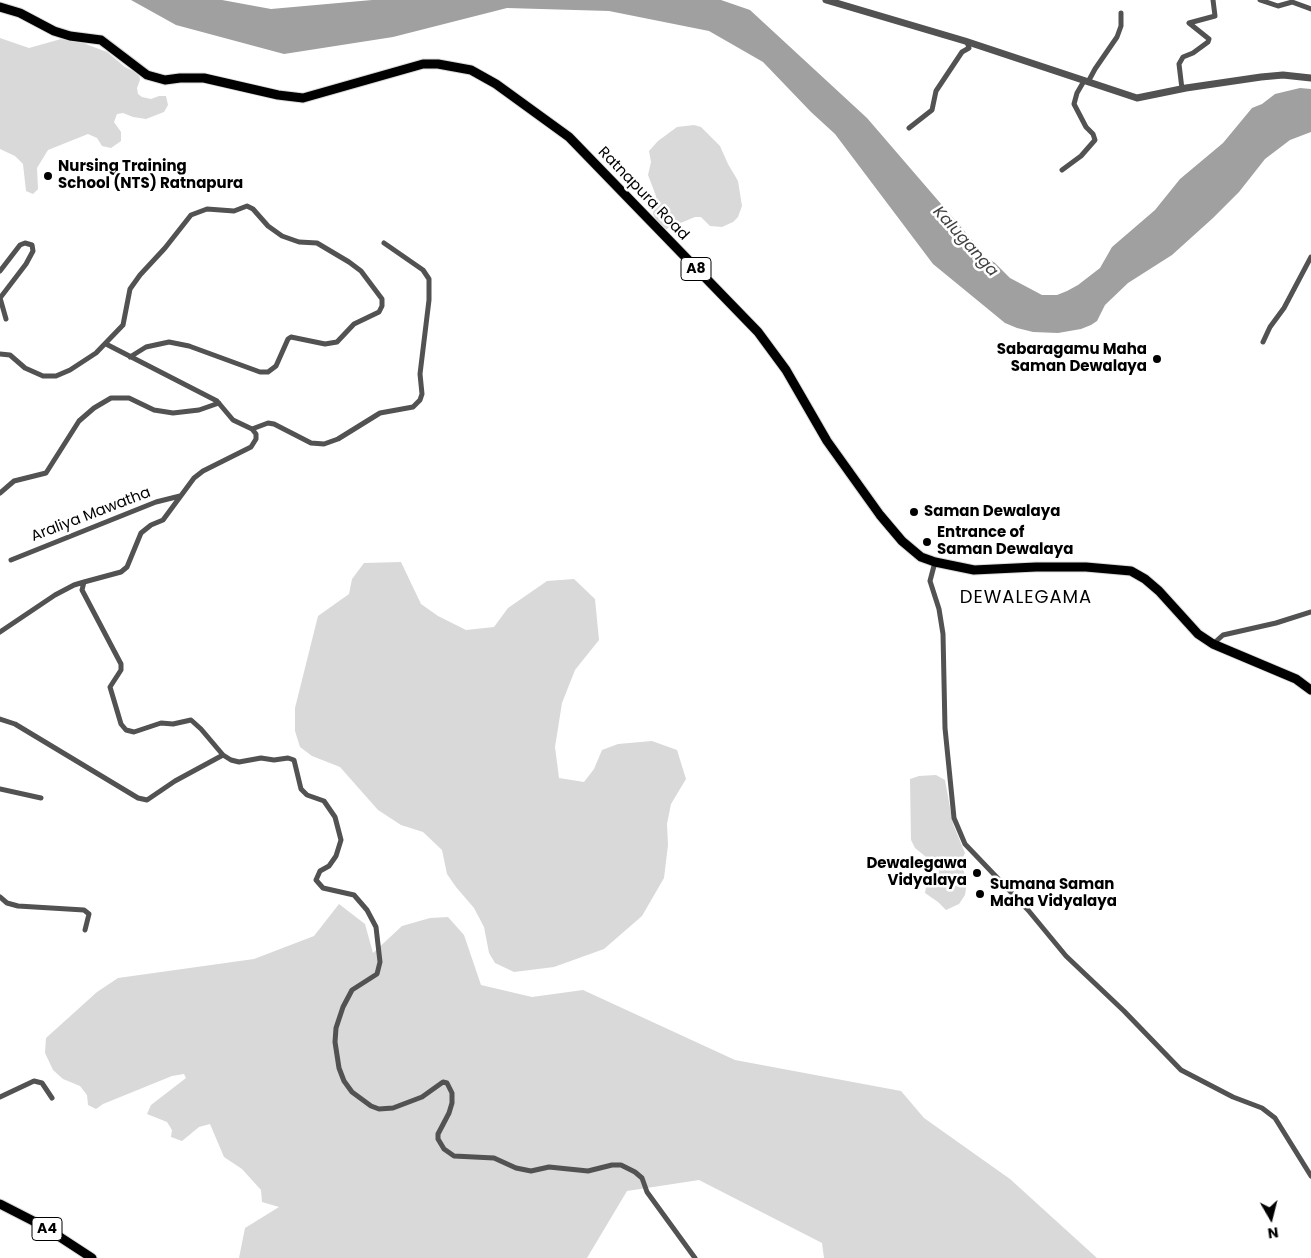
<!DOCTYPE html>
<html>
<head>
<meta charset="utf-8">
<style>
	body { margin:0 }
	#map { position:relative; width:1311px; height:1258px; overflow:hidden; background:#fff; font-family:Poppins,sans-serif }
	canvas { display:block }
	.north { position:absolute; left:1246px; top:1193px; width:50px; height:50px; -webkit-text-stroke:4px #fff; paint-order:stroke; rotate:172deg; font-size:14px; font-weight:700; line-height:20px; text-align:center; color:#000 }
	.north::after { content:''; display:block; margin:auto; width:18px; height:22px; background:#000; clip-path:polygon(50% 0,100% 100%,50% 72%,0 100%) }
</style>
</head>
<body>
<div id="map">
<canvas width="1311" height="1258"></canvas>
<div class="north">N</div>
</div>
<script>
const ctx = document.querySelector('canvas').getContext('2d');
ctx.lineJoin = 'round';
function fillPath(path, color) {
  ctx.fillStyle = color;
  ctx.fill(path, 'evenodd');
}
function poly(rows) {
  const path = new Path2D();
  for (const r of rows) {
    path.moveTo(r[0], r[1]);
    for (let i = 2; i < r.length; i += 2) path.lineTo(r[i], r[i + 1]);
  }
  return path;
}
function strokePath(path, color, width, dash) {
  ctx.strokeStyle = color;
  ctx.lineWidth = width;
  ctx.lineCap = dash ? 'butt' : 'round';
  ctx.setLineDash(dash || []);
  ctx.stroke(path);
}
function write(font, color, halo, rows, align = 'center') {
  ctx.font = font + ' Poppins,sans-serif';
  ctx.lineWidth = 5;
  ctx.setLineDash([]);
  ctx.textBaseline = 'middle';
  ctx.strokeStyle = halo;
  ctx.fillStyle = color;
  for (const [text, x, y, turn = 0] of rows) {
    ctx.save();
    ctx.translate(x, y);
    ctx.rotate((+turn || 0) * Math.PI / 180);
    ctx.textAlign = isNaN(turn) ? turn : align;
    if (halo) ctx.strokeText(text, 0, 0);
    ctx.fillText(text, 0, 0);
    ctx.restore();
  }
}
fillPath(poly([
	[0,38,29,48,61,39,83,43,107,52,125,67,139,74,140,80,137,88,138,94,142,97,151,99,159,96,166,96,168,105,164,112,146,119,133,117,123,113,117,114,114,122,121,132,121,141,111,148,102,146,97,138,88,134,48,150,37,168,38,189,33,194,26,191,23,164,15,156,0,149],
	[694,125,701,127,720,146,728,164,738,181,742,206,738,217,733,222,722,227,710,226,701,217,695,217,666,229,657,221,653,214,656,196,648,175,651,162,649,151,658,141,677,127],
	[401,562,421,604,438,616,466,630,494,627,508,608,547,581,574,579,595,599,599,640,575,670,562,703,555,747,559,778,584,782,594,769,602,750,618,744,652,741,677,750,686,779,671,804,667,824,668,845,664,878,642,916,604,949,554,967,514,972,495,963,489,953,484,927,474,908,456,887,447,874,442,850,423,832,401,825,378,810,340,767,312,756,300,747,295,731,295,708,318,616,349,594,352,579,364,563],
	[936,775,945,780,953,824,965,853,961,862,967,882,965,895,959,904,946,910,938,902,925,893,926,887,938,877,939,870,936,865,915,848,911,840,910,779,919,776],
	[339,904,365,924,373,953,402,926,430,918,448,917,464,935,481,985,532,997,583,990,735,1060,901,1091,924,1118,1010,1179,1097,1258,824,1258,822,1243,699,1180,627,1191,587,1258,239,1258,245,1228,279,1207,262,1202,261,1190,242,1169,224,1157,210,1124,199,1127,182,1141,171,1137,172,1130,167,1122,147,1114,151,1105,186,1078,184,1074,172,1076,103,1104,96,1109,88,1105,87,1095,80,1086,63,1079,53,1070,45,1053,46,1038,97,992,118,978,254,959,314,936]
]), '#d9d9d9');
fillPath(poly([
	[131,0,222,0,271,9,372,0,721,0,750,10,867,118,979,248,983,255,995,263,1010,278,1042,295,1057,295,1067,291,1078,285,1100,268,1112,247,1155,210,1180,179,1223,143,1252,108,1262,104,1275,94,1300,88,1311,89,1311,132,1290,140,1265,159,1239,192,1213,218,1172,255,1128,283,1105,305,1097,321,1091,325,1081,329,1058,333,1033,332,1017,328,1005,323,933,264,835,134,811,112,763,62,709,31,609,11,507,8,393,37,284,54,176,25]
]), '#a0a0a0');
const trunk = poly([
	[0,7,20,13,54,31,70,36,101,40,147,75,165,80,180,78,204,78,278,95,303,98,423,64,438,64,471,70,496,84,569,137,758,332,786,370,827,441,880,515,902,541,921,557,935,562,974,570,1036,567,1086,567,1131,571,1145,579,1159,591,1198,634,1213,644,1296,679,1311,690],
	[0,1204,43,1226,92,1258]
]);
strokePath(trunk, '#dbdbdb', 11);
strokePath(poly([
	[1260,0,1278,6,1292,2,1311,9],
	[1088,82,1095,69,1117,37,1121,26,1121,13],
	[1182,89,1179,64,1183,57,1193,53,1208,42,1209,39,1189,23,1215,16,1213,0],
	[909,128,932,110,936,91,962,52,969,48,967,42],
	[1062,170,1081,156,1095,140,1093,134,1086,127,1074,104,1077,93,1084,81],
	[0,271,20,245,25,243,32,245,33,251,26,264,0,298,6,319],
	[1263,342,1270,327,1284,308,1311,257],
	[106,344,217,401,233,420,252,429,256,434,256,439,251,447,203,471,194,478,163,520,151,525,141,533,127,567,121,572,84,582,82,590,121,664,121,670,110,687,121,724,126,730,134,732,161,723,173,724,191,720,201,729,223,755,231,760,239,762,261,758,274,760,288,758,294,760,301,789,307,795,324,801,335,817,341,840,336,856,329,866,320,871,316,880,323,888,354,895,367,910,376,927,380,962,377,974,352,990,343,1007,336,1028,335,1042,339,1068,344,1081,352,1092,371,1106,379,1109,393,1108,422,1097,443,1082,447,1083,452,1093,452,1103,449,1113,438,1134,438,1139,444,1149,454,1156,494,1158,516,1168,531,1171,549,1167,588,1171,612,1165,621,1165,635,1172,642,1178,647,1192,695,1258],
	[0,354,10,355,25,368,43,376,56,376,70,370,96,353,123,325,130,289,140,275,165,248,191,215,207,209,234,211,247,206,253,209,268,226,282,236,299,242,317,243,349,262,361,271,382,299,382,306,379,312,354,324,337,342,325,344,291,337,288,339,276,366,268,372,260,372,189,346,169,342,146,347,130,357],
	[252,429,268,423,274,424,311,443,324,444,338,439,380,413,413,407,420,400,422,394,420,374,429,300,429,279,423,270,384,243],
	[0,493,14,481,46,473,79,421,94,408,111,398,129,398,154,410,173,413,199,410,219,403],
	[11,560,156,502,180,496],
	[935,562,930,581,939,609,943,634,945,728,954,818,965,844,1028,910,1066,956,1124,1011,1181,1070,1233,1097,1262,1108,1275,1118,1311,1176],
	[0,632,55,595,74,585,84,582],
	[1213,644,1223,635,1276,623,1311,612],
	[0,719,15,724,138,798,147,800,175,781,223,755],
	[0,789,41,798],
	[0,897,7,903,18,906,84,910,89,914,85,930],
	[0,1097,34,1081,42,1083,52,1098]
]), '#525252', 5);
strokePath(poly([
	[826,0,965,41,1137,98,1186,88,1261,77,1283,75,1311,78]
]), '#525252', 7);
strokePath(trunk, '#000', 9);
for (const [x, y, r, color] of [
	[48,176,5,"#000"],
	[1157,359,5,"#000"],
	[914,512,5,"#000"],
	[927,542,5,"#000"],
	[977,873,5,"#000"],
	[980,894,5,"#000"]
]) {
  const dot = new Path2D();
  dot.arc(x, y, r, 0, 2 * Math.PI);
  ctx.fillStyle = color;
  ctx.fill(dot);
  strokePath(dot, '#fff', 2);
}
for (const [x, y, w] of [
	[696,269,30],
	[47,1229,30]
]) {
  const box = new Path2D();
  box.roundRect(x - w / 2, y - 11.5, w, 23, 4);
  ctx.fillStyle = '#fff';
  ctx.fill(box);
  strokePath(box, '#000', 1);
}
write('bold 14px', '#000', null, [
	["A8",696,269],
	["A4",47,1229]
]);
write('bold 15px', '#000', '#fff', [
	["Nursing Training",58,167],
	["School (NTS) Ratnapura",58,184],
	["Sabaragamu Maha",1147,350,"right"],
	["Saman Dewalaya",1147,367,"right"],
	["Saman Dewalaya",924,512],
	["Entrance of",937,533],
	["Saman Dewalaya",937,550],
	["Dewalegawa",967,864,"right"],
	["Vidyalaya",967,881,"right"],
	["Sumana Saman",990,885],
	["Maha Vidyalaya",990,902]
], 'left');
write('15px', '#000', '#fff', [
	["Ratnapura Road",643,194,46],
	["Araliya Mawatha",91,515,-21]
]);
write('italic 16px', '#414141', '#fff', [
	["Kaluganga",965,242,48]
]);
ctx.letterSpacing = '1px';
write('18px', '#000', '#fff', [
	["DEWALEGAMA",1026,598]
]);
ctx.letterSpacing = '0px';
</script>
</body>
</html>
